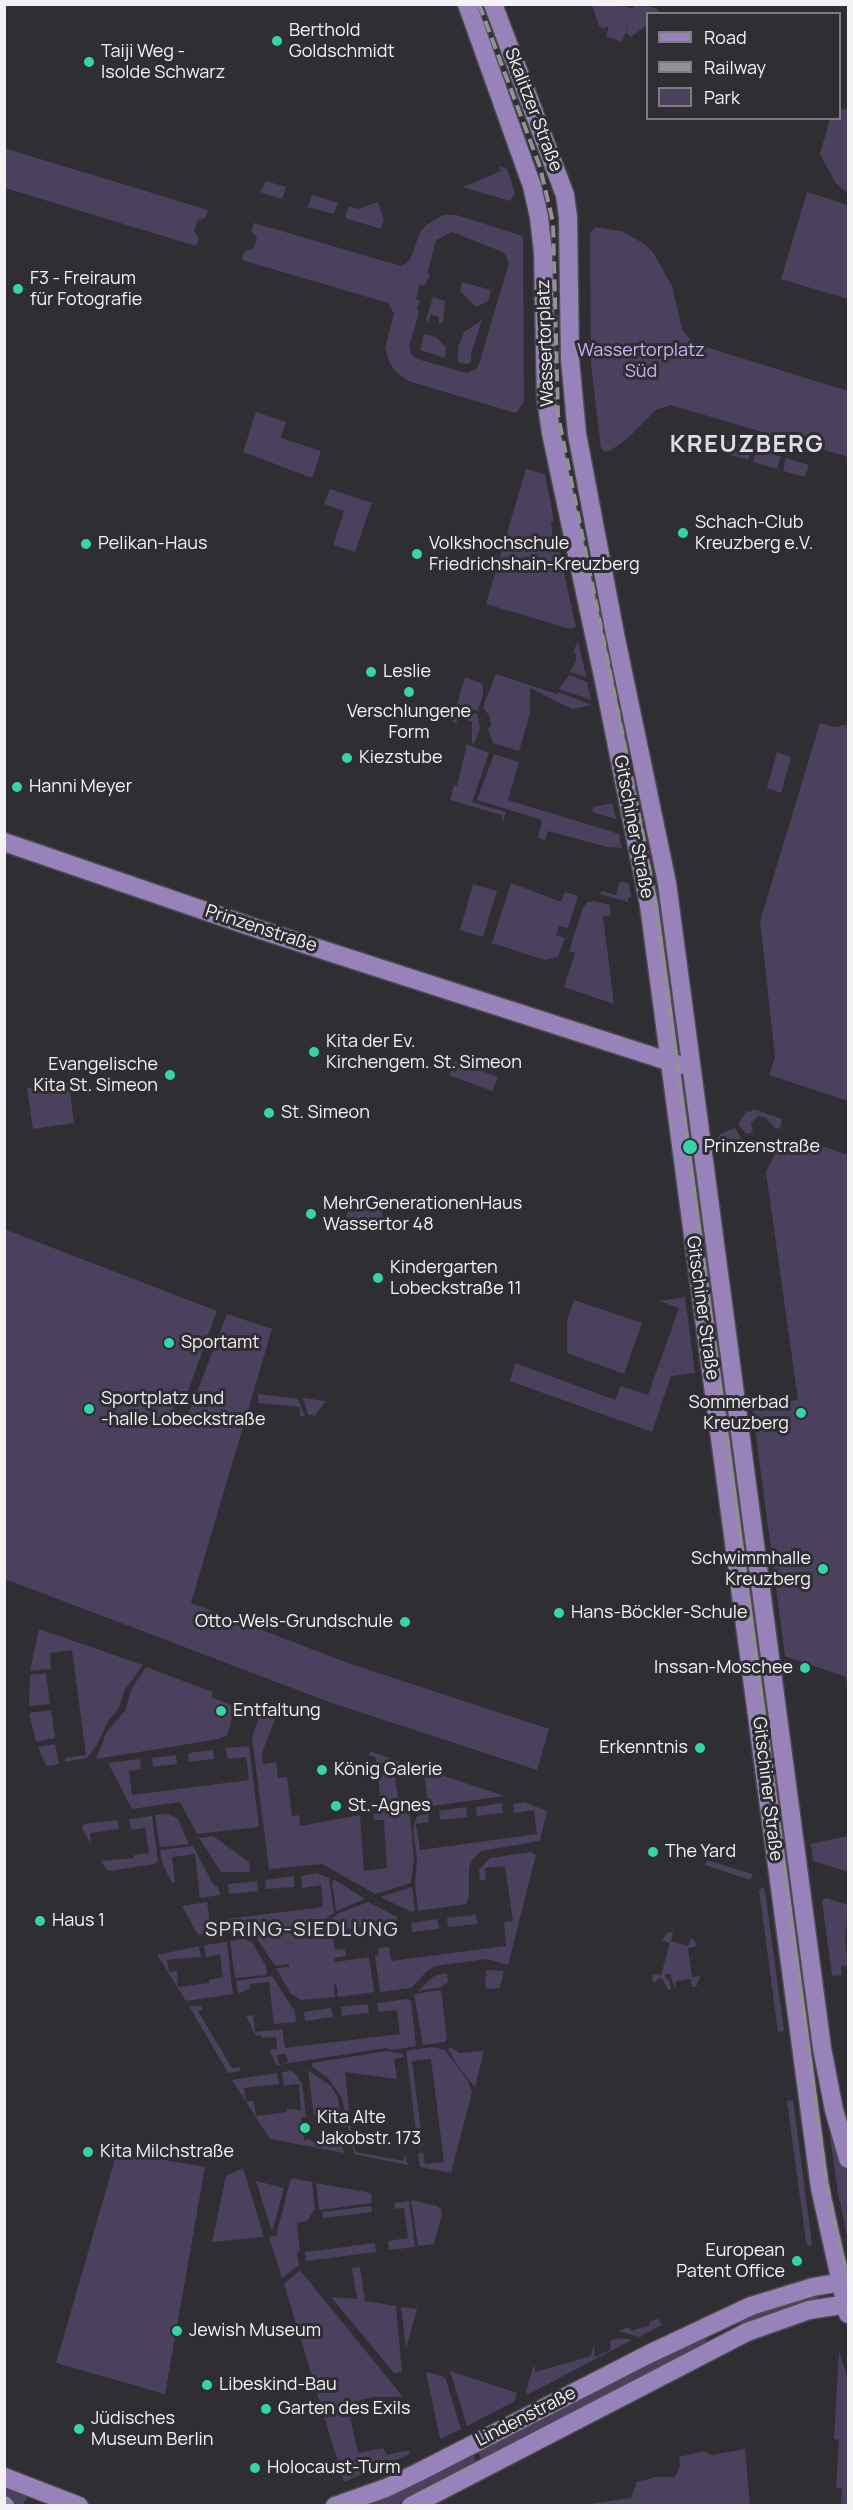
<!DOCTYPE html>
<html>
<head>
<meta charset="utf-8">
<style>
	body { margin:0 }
	#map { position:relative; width:853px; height:2510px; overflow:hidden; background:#2f2e32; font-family:Manrope,sans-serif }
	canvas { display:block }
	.frame { position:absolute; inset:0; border:6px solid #f3f2f5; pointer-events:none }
	.legend { position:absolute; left:646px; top:12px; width:195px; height:108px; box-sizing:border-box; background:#2f2e32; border:2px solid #7d7c80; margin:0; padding:8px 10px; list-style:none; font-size:18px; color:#f3f2f5 }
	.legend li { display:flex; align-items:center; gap:12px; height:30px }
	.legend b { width:30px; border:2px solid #7d7c80 }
</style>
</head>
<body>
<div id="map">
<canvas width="853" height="2510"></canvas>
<div class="frame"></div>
<ul class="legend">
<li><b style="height:8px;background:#9782b9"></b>Road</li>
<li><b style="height:8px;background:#929195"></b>Railway</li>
<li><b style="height:16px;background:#4b405d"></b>Park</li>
</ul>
</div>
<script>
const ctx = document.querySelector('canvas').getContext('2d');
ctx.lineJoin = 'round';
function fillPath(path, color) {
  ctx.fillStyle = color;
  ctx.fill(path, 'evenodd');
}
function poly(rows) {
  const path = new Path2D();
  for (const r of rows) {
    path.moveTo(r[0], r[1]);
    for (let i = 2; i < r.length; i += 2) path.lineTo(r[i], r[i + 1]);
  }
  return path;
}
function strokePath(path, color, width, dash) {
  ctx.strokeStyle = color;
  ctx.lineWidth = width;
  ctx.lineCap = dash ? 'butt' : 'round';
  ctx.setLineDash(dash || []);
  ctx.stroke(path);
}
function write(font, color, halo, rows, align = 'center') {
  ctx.font = font + ' Manrope,sans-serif';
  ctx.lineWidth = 6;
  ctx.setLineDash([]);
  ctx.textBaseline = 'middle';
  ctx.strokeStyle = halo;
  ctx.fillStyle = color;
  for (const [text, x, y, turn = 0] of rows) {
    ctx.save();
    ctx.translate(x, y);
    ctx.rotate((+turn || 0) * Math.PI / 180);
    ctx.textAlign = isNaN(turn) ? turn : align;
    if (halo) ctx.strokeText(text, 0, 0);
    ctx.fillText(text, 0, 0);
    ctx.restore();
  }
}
fillPath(poly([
	[592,5,619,5,633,9,635,5,643,5,657,9,659,13,648,14,647,25,631,37,626,32,629,21,622,42,606,36,609,26,603,29,599,26],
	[848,108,848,194,835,182,820,154,830,119,840,118,840,110],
	[4,148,208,210,205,218,197,221,194,232,199,238,196,246,5,188],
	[499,166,507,169,515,193,510,201,463,187,501,171],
	[266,181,286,187,282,199,260,192],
	[807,192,848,205,848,299,781,279],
	[312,195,338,203,334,214,308,207],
	[378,202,384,219,381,229,345,218,349,206,358,209],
	[443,215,456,215,523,236,524,402,516,413,408,381,396,372,389,362,385,348,394,314,388,303,242,260,244,252,254,248,257,237,251,231,254,223,401,266,410,260,420,232,426,225],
	[452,232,500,251,505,254,509,263,479,364,476,369,467,373,417,359,412,355,409,346,419,313,417,309,420,300,416,299,420,285,424,286,430,276,428,271,436,240],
	[595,227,621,231,643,243,653,252,672,286,682,329,693,343,848,391,848,457,670,405,656,410,627,439,611,450,606,452,601,449,591,365,590,234],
	[462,282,491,290,488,301,476,307,460,291],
	[433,297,445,301,443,322,439,325,439,317,431,314,428,322,426,320],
	[482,320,471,353,471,362,466,364,458,362,458,347,464,332],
	[424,334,436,337,446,347,445,358,420,350],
	[256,412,286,422,281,438,321,451,312,478,243,452],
	[726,440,751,448,748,460,723,453],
	[757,449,781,457,777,469,753,462],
	[786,458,809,465,805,477,783,471],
	[526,469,545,474,554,521,551,522,553,541,557,541,576,627,570,629,486,604],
	[330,489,372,503,355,552,333,545,344,511,324,504],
	[577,643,579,644,586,677,570,672,576,661,576,654,573,652],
	[496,674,557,694,558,692,592,705,572,709,530,688,530,714,519,751,493,743,488,728,491,726,490,717,483,707],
	[569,675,587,682,591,700,559,689],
	[465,677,483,684,483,694,478,711,457,704],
	[456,707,477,714,480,728,474,744,472,743,472,722,459,716,456,723,452,721],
	[820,723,835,727,848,724,848,1101,769,1075,775,1057,760,921],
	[467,744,489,753,472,802,506,812,503,822,502,815,450,800,454,785,457,786],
	[777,752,791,757,781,793,767,788],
	[494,754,519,762,508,800,619,834,622,848,607,847,548,831,545,840,538,838,542,820,477,800],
	[612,803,616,819,592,812,593,807],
	[620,881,629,884,631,897,628,898,628,902,600,894,601,891,616,895],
	[511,883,561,902,565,892,578,896,568,928,559,926,556,935,565,938,558,957,545,960,492,943],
	[473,884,497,891,483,937,460,930],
	[594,901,610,905,611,915,603,917,614,1004,564,987,575,953,569,951,583,908,587,902],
	[455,1061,498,1077,492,1091,449,1075],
	[69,1082,74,1123,33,1129,27,1088],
	[753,1109,782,1119,780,1129,775,1128,766,1118,758,1116,751,1123,753,1132,746,1134,738,1124,747,1111,751,1112],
	[735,1128,743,1141,732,1150,718,1152,717,1140,720,1134],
	[804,1140,848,1155,848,1694,846,1677,785,1656,752,1406,798,1400,766,1172,778,1148],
	[353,1199,383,1205,382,1217,375,1225,346,1217],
	[4,1229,217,1311,184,1402,176,1400,172,1413,187,1418,227,1314,272,1329,191,1603,351,1664,549,1729,537,1770,329,1702,5,1579],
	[685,1297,695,1373,671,1376,652,1432,510,1381,515,1363,615,1400,621,1386,648,1395,679,1308,659,1301],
	[574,1300,642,1323,624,1374,567,1353,567,1320],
	[258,1394,298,1399,305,1416,300,1416,300,1407,258,1403],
	[303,1398,326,1401,313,1418,313,1415,308,1415],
	[39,1629,143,1665,124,1691,119,1708,108,1721,98,1743,87,1758,65,1762,65,1758,86,1755,72,1650,50,1653,51,1669,30,1671],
	[146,1667,213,1692,211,1697,236,1707,227,1735,219,1739,96,1759,106,1733,125,1711,132,1688],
	[46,1673,50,1704,29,1706,30,1675],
	[51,1710,55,1738,36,1742,29,1713],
	[261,1711,276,1717,262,1753,263,1764,276,1762,278,1778,287,1777,292,1816,299,1815,300,1826,360,1815,364,1871,387,1868,384,1820,374,1820,373,1814,382,1812,377,1771,380,1771,379,1765,377,1764,375,1756,369,1756,370,1751,401,1762,402,1769,394,1770,399,1805,409,1804,414,1859,411,1883,375,1894,322,1864,269,1869,252,1737],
	[55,1744,59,1764,46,1766,38,1747],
	[249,1746,259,1827,197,1834,180,1802,132,1809,108,1763,140,1759,141,1769,129,1771,132,1795,249,1780,246,1757,228,1759,225,1748],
	[213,1750,214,1759,189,1762,188,1753],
	[176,1755,177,1764,153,1767,152,1758],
	[413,1766,505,1796,432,1806,418,1803,428,1801,424,1773,414,1774],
	[525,1802,547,1811,540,1841,481,1851,473,1859,469,1867,469,1897,466,1904,418,1911,415,1885,417,1860,413,1828,417,1816,428,1814,429,1822,416,1824,420,1850,537,1834,534,1810,514,1813,513,1804],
	[502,1803,503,1813,477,1816,476,1807],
	[466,1807,467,1817,440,1820,439,1811],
	[168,1814,178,1819,189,1844,160,1847,155,1815],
	[152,1816,158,1861,155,1864,110,1871,106,1869,101,1861,134,1858,134,1855,149,1853,145,1828,131,1830,129,1819],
	[117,1820,119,1829,90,1833,91,1844,82,1829,84,1824],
	[213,1836,249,1862,250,1872,221,1872,199,1838],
	[848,1836,848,1872,813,1861,811,1844],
	[193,1846,214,1886,218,1886,220,1895,200,1898,195,1854,172,1857,175,1882,172,1883,162,1863,160,1850],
	[531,1852,536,1855,508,1965,486,1959,436,1966,428,1970,411,1988,380,1992,375,1956,379,1955,379,1948,389,1947,391,1961,506,1946,504,1922,513,1921,505,1866,485,1868,486,1880,480,1880,479,1870,490,1858],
	[707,1860,752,1874,753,1876,750,1880,705,1865],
	[317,1873,329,1878,334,1913,324,1920,327,1940,327,1922,339,1913,368,1902,397,1917,397,1921,387,1924,332,1931,335,1950,345,1949,346,1956,334,1958,335,1962,369,1957,374,1992,338,1997,336,1983,334,1985,335,1997,301,2000,290,1993,276,1968,289,1967,289,1964,275,1966,250,1928,198,1935,182,1906,207,1902,210,1921,323,1907,321,1885,302,1888,301,1876],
	[294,1876,294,1887,266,1889,265,1880],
	[335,1880,365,1899,336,1911,332,1881],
	[257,1881,258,1891,229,1894,228,1884],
	[412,1887,415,1910,412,1912,380,1897],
	[763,1887,765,1891,784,2031,778,2032,759,1890],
	[826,1898,848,1905,845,1938,848,1965,841,1966,842,1975,832,1976,822,1901],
	[476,1915,477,1924,448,1927,447,1918],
	[437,1919,439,1929,412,1932,411,1923],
	[668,1932,673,1932,671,1941,688,1946,691,1938,695,1941,696,1946,688,1948,692,1977,700,1976,696,1987,692,1987,691,1979,676,1981,675,1989,670,1974,664,1975,670,1982,671,1990,668,1990,661,1977,654,1983,652,1980,653,1974,661,1975,670,1943,662,1940],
	[244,1939,252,1942,266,1966,267,1975,235,1978,230,1941],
	[227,1942,233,1994,186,2001,157,1955,199,1946,201,1957,167,1960,169,1972,177,1971,178,1987,209,1983,209,1980,223,1977,220,1955,206,1957,204,1945],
	[486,1970,504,1971,500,1988,488,1989,485,1987],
	[447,1973,448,1982,441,1987,418,1991,434,1976],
	[272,1976,295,2012,296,2022,274,2024,269,1982,249,1984,250,1988,238,1994,236,1981],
	[441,1990,447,2039,445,2042,423,2045,414,1994],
	[407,1999,411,2001,416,2046,392,2050,386,2048,283,2064,288,2062,286,2054,277,2055,278,2063,281,2065,277,2065,269,2050,277,2049,276,2037,262,2038,260,2035,256,2036,246,2016,253,2015,255,2032,282,2029,285,2048,400,2034,397,2010,379,2012,377,2003],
	[368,2004,369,2013,342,2016,341,2007],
	[189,2006,201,2006,202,2010,198,2011,232,2068,239,2067,241,2071,228,2073],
	[331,2008,333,2017,305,2021,304,2012],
	[432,2047,445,2050,468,2081,472,2092,451,2173,420,2167,418,2153,423,2152,425,2164,444,2162,431,2059,412,2061,423,2146,418,2147,406,2051],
	[452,2048,459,2053,484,2051,475,2087,457,2065,449,2051,448,2049],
	[387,2051,403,2054,404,2057,394,2059,397,2079,345,2072,352,2140,356,2152,404,2161,405,2154,408,2165,354,2154,342,2098,328,2078,312,2067,312,2063],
	[308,2070,331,2086,338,2098,341,2117,324,2119,323,2115,314,2116],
	[291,2071,296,2074,302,2084,306,2117,301,2118,304,2140,310,2139,312,2142,318,2140,319,2143,340,2140,344,2153,270,2139,232,2080,277,2073,279,2084,244,2088,246,2101,254,2101,256,2116,287,2112,287,2109,301,2110,299,2084,284,2086,282,2072],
	[793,2100,812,2244,810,2247,806,2242,787,2101],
	[827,2113,848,2176,848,2240,838,2194],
	[117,2152,205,2167,165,2394,56,2363],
	[243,2168,264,2237,212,2242,226,2176],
	[291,2178,312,2182,315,2209,307,2221,297,2223,300,2251,297,2252,299,2265,282,2278,269,2237,276,2236],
	[256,2181,284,2188,272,2232],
	[316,2183,371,2193,372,2203,319,2210],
	[411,2200,437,2206,441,2209,442,2214,434,2244,418,2246],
	[409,2201,415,2247,389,2250,388,2241,408,2238,404,2208,395,2209,394,2203],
	[371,2206,372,2212,323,2218,322,2212],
	[375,2243,376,2252,306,2261,305,2252],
	[360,2267,365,2301,396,2306,402,2372,394,2373,331,2297,357,2299,352,2268],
	[300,2270,403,2397,375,2397,347,2403,358,2453,383,2448,387,2455,408,2450,410,2454,344,2482,284,2284],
	[817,2291,820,2302,741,2327,737,2318],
	[401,2307,417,2309,406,2348],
	[658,2318,662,2325,639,2337,618,2331,629,2327,631,2331,650,2325,649,2322],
	[702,2333,709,2346,483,2462,476,2448],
	[621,2338,632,2340,527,2395,526,2391,533,2367,535,2367,535,2372,591,2356,594,2345,595,2357,610,2350,611,2340],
	[839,2351,848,2379,848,2505,841,2505,842,2488,836,2488,839,2440,834,2439],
	[450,2371,517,2393,515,2401,467,2426],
	[426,2372,445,2377,461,2429,440,2439],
	[745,2449,750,2505,583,2505,631,2498,637,2482,656,2477,675,2477,680,2466,679,2457,704,2451,712,2455],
	[471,2451,478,2465,433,2488,397,2505,361,2505],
	[5,2489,14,2489,30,2494,22,2505,19,2505,5,2499]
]), '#4b405d');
const major = poly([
	[467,4,532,186,539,217,543,252,546,398,551,433,603,676,649,905,820,2188,848,2314],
	[493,4,565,195,568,217,570,359,577,434,615,634,667,883,822,2048,834,2110,848,2159],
	[4,842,261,930,680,1065],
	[4,2477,79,2506],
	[4,2505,5,2506],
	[335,2506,386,2488,419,2472,649,2354,751,2306,813,2287,848,2281],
	[411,2506,747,2332,809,2310,848,2304]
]);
strokePath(major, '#4c4b4f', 21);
strokePath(major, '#9782b9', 18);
strokePath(poly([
	[479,4,540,167,553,222,558,415,646,851,659,929,825,2174,836,2233,848,2277]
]), '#929195', 4, [12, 6]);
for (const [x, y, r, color] of [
	[277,41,6,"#37d4a6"],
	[89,62,6,"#37d4a6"],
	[18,289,6,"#37d4a6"],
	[683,533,6,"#37d4a6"],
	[86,544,6,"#37d4a6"],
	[417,554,6,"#37d4a6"],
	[371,672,6,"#37d4a6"],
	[409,692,6,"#37d4a6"],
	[347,758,6,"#37d4a6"],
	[17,787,6,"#37d4a6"],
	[314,1052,6,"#37d4a6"],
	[170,1075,6,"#37d4a6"],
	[269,1113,6,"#37d4a6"],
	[690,1147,8,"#37d4a6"],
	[311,1214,6,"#37d4a6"],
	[378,1278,6,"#37d4a6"],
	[169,1343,6,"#37d4a6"],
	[89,1409,6,"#37d4a6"],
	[801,1413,6,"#37d4a6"],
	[823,1569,6,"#37d4a6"],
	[559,1613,6,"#37d4a6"],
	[405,1622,6,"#37d4a6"],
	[805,1668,6,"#37d4a6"],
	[221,1711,6,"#37d4a6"],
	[700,1748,6,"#37d4a6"],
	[322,1770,6,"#37d4a6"],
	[336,1806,6,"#37d4a6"],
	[653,1852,6,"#37d4a6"],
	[40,1921,6,"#37d4a6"],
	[305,2128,6,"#37d4a6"],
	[88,2152,6,"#37d4a6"],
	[797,2261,6,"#37d4a6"],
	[177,2331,6,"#37d4a6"],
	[207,2385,6,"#37d4a6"],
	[266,2409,6,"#37d4a6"],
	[79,2429,6,"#37d4a6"],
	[255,2468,6,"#37d4a6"]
]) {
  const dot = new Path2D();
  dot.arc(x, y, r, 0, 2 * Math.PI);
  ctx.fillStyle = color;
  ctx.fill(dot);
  strokePath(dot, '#2f2e32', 2);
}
write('18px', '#f3f2f5', '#2f2e32', [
	["Berthold",289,31],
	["Goldschmidt",289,52],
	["Taiji Weg -",101,52],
	["Isolde Schwarz",101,73],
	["F3 - Freiraum",30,279],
	["für Fotografie",30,300],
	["Schach-Club",695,523],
	["Kreuzberg e.V.",695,544],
	["Pelikan-Haus",98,544],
	["Volkshochschule",429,544],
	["Friedrichshain-Kreuzberg",429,565],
	["Leslie",383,672],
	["Verschlungene",409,712,"center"],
	["Form",409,733,"center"],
	["Kiezstube",359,758],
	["Hanni Meyer",29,787],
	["Kita der Ev.",326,1042],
	["Kirchengem. St. Simeon",326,1063],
	["Evangelische",158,1065,"right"],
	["Kita St. Simeon",158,1086,"right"],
	["St. Simeon",281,1113],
	["Prinzenstraße",704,1147],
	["MehrGenerationenHaus",323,1204],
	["Wassertor 48",323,1225],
	["Kindergarten",390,1268],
	["Lobeckstraße 11",390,1289],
	["Sportamt",181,1343],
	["Sportplatz und",101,1399],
	["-halle Lobeckstraße",101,1420],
	["Sommerbad",789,1403,"right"],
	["Kreuzberg",789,1424,"right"],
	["Schwimmhalle",811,1559,"right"],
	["Kreuzberg",811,1580,"right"],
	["Hans-Böckler-Schule",571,1613],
	["Otto-Wels-Grundschule",393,1622,"right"],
	["Inssan-Moschee",793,1668,"right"],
	["Entfaltung",233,1711],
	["Erkenntnis",688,1748,"right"],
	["König Galerie",334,1770],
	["St.-Agnes",348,1806],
	["The Yard",665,1852],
	["Haus 1",52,1921],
	["Kita Alte",317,2118],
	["Jakobstr. 173",317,2139],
	["Kita Milchstraße",100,2152],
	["European",785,2251,"right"],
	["Patent Office",785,2272,"right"],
	["Jewish Museum",189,2331],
	["Libeskind-Bau",219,2385],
	["Garten des Exils",278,2409],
	["Jüdisches",91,2419],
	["Museum Berlin",91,2440],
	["Holocaust-Turm",267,2468]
], 'left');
write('18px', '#f3f2f5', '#2f2e32', [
	["Skalitzer Straße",533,110,69],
	["Wassertorplatz",546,343,-92],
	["Gitschiner Straße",633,827,79],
	["Prinzenstraße",261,929,18],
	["Gitschiner Straße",702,1308,82],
	["Gitschiner Straße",767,1789,83],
	["Lindenstraße",526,2417,-27]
]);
write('18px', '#cab2f6', '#2f2e32', [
	["Wassertorplatz",641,351],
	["Süd",641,372]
]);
ctx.letterSpacing = '1.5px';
write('20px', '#dedde3', '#2f2e32', [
	["SPRING-SIEDLUNG",302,1930]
]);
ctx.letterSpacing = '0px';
ctx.letterSpacing = '1.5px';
write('bold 24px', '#dedde3', '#2f2e32', [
	["KREUZBERG",747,445]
]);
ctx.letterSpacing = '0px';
</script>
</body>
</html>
